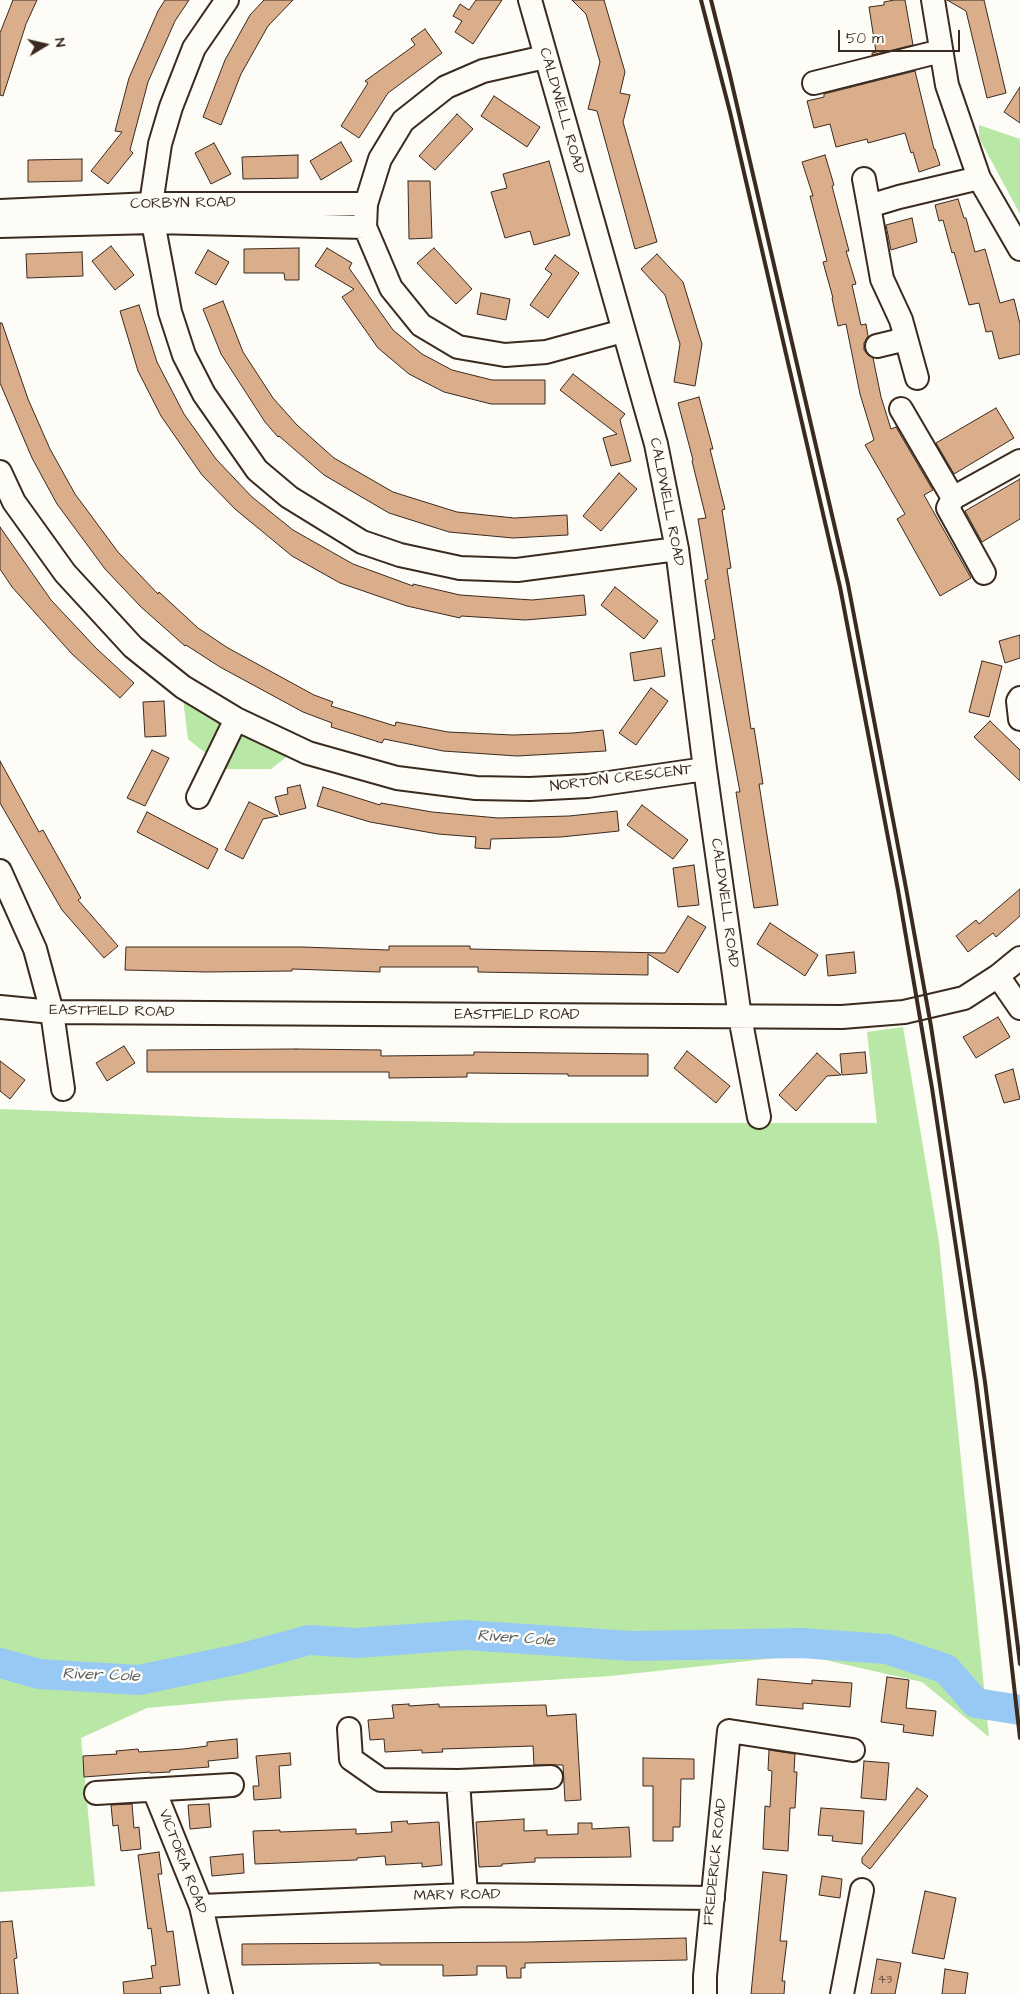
<!DOCTYPE html>
<html>
<head>
<meta charset="utf-8">
<style>
	body { margin:0 }
	#map { position:relative; width:1020px; height:1994px; overflow:hidden; background:#fdfcf7; font-family:"Architects Daughter",sans-serif }
	canvas { display:block }
	.north { position:absolute; left:20px; top:20px; width:50px; height:50px; -webkit-text-stroke:4px #fdfcf7; paint-order:stroke; rotate:81deg; font-size:14px; font-weight:700; line-height:20px; text-align:center; color:#3b2a1e }
	.north::after { content:''; display:block; margin:auto; width:18px; height:22px; background:#3b2a1e; clip-path:polygon(50% 0,100% 100%,50% 72%,0 100%) }
	.scale { position:absolute; left:838px; top:30px; width:122px; height:22px; box-sizing:border-box; border:2px solid #3b2a1e; border-top:0; padding-left:6px; font-size:15px; line-height:18px; white-space:nowrap; color:#3b2a1e; -webkit-text-stroke:4px #fdfcf7; paint-order:stroke }
</style>
</head>
<body>
<div id="map">
<canvas width="1020" height="1994"></canvas>
<div class="north">N</div>
<div class="scale">50 m</div>
</div>
<script>
const ctx = document.querySelector('canvas').getContext('2d');
ctx.lineJoin = 'round';
function fillPath(path, color) {
  ctx.fillStyle = color;
  ctx.fill(path, 'evenodd');
}
function poly(rows) {
  const path = new Path2D();
  for (const r of rows) {
    path.moveTo(r[0], r[1]);
    for (let i = 2; i < r.length; i += 2) path.lineTo(r[i], r[i + 1]);
  }
  return path;
}
function strokePath(path, color, width, dash) {
  ctx.strokeStyle = color;
  ctx.lineWidth = width;
  ctx.lineCap = dash ? 'butt' : 'round';
  ctx.setLineDash(dash || []);
  ctx.stroke(path);
}
function write(font, color, halo, rows, align = 'center') {
  ctx.font = font + ' "Architects Daughter",sans-serif';
  ctx.lineWidth = 5;
  ctx.setLineDash([]);
  ctx.textBaseline = 'middle';
  ctx.strokeStyle = halo;
  ctx.fillStyle = color;
  for (const [text, x, y, turn = 0] of rows) {
    ctx.save();
    ctx.translate(x, y);
    ctx.rotate((+turn || 0) * Math.PI / 180);
    ctx.textAlign = isNaN(turn) ? turn : align;
    if (halo) ctx.strokeText(text, 0, 0);
    ctx.fillText(text, 0, 0);
    ctx.restore();
  }
}
fillPath(poly([
	[979,125,1020,139,1020,214,979,138],
	[182,691,298,748,271,769,225,769,188,739],
	[903,1027,939,1242,989,1737,922,1682,803,1655,611,1676,234,1700,147,1708,81,1738,95,1886,0,1892,0,1109,229,1118,506,1123,877,1123,867,1032]
]), '#b9e8a6');
strokePath(poly([
	[0,1663,39,1674,139,1680,239,1659,309,1640,357,1643,464,1635,632,1646,801,1643,887,1649,946,1669,976,1703,1020,1710]
]), '#98c9f4', 30);
const building = poly([
	[13,0,37,0,26,24,3,96,0,95,0,33,13,0],
	[165,0,189,0,175,21,148,82,130,150,133,153,108,184,91,171,122,132,115,131,129,78,158,11,165,0],
	[264,0,293,0,268,26,241,74,221,125,203,117,225,60,250,15,264,0],
	[476,0,502,0,473,44,455,32,462,21,453,16,460,4,469,10,476,0],
	[572,0,604,0,625,72,620,93,630,95,623,122,657,242,635,249,597,111,588,109,600,62,586,14,572,0],
	[894,0,905,0,913,45,872,55,872,53,876,52,869,7,884,5,884,2,894,0],
	[947,0,984,0,1006,93,987,98,966,11,947,0],
	[425,29,442,53,388,93,359,138,341,126,368,83,365,81,415,45,411,39,425,29],
	[915,71,934,149,935,149,940,165,919,172,913,152,911,153,905,133,868,143,867,139,836,147,830,124,814,128,807,101,824,97,824,94,915,71],
	[1020,87,1020,123,1004,112,1020,87],
	[494,96,540,127,527,147,481,116,494,96],
	[457,114,473,129,435,170,419,156,457,114],
	[341,142,352,161,321,180,310,161,341,142],
	[214,143,231,174,211,184,195,153,214,143],
	[298,155,298,178,243,179,242,157,298,155],
	[825,155,834,185,832,186,849,251,846,251,856,284,852,285,861,325,866,324,868,336,864,343,864,350,868,355,873,358,881,397,891,429,896,427,931,487,933,490,924,495,971,578,940,596,897,519,905,514,865,445,874,440,860,394,846,324,838,326,832,298,833,298,823,262,827,261,810,196,813,196,802,162,825,155],
	[82,159,82,181,28,182,28,160,82,159],
	[549,161,570,235,534,245,530,231,505,238,491,192,507,188,503,174,549,161],
	[408,181,430,181,432,238,409,239,408,181],
	[958,199,964,218,966,218,975,252,985,249,1000,303,1014,299,1020,324,1020,354,999,359,992,331,986,332,979,303,969,305,954,252,952,253,943,220,939,221,935,205,958,199],
	[912,218,917,242,891,250,886,225,912,218],
	[111,246,134,275,115,290,92,261,111,246],
	[299,248,299,280,285,280,284,273,244,273,244,249,299,248],
	[327,248,352,263,349,268,393,330,422,354,452,370,492,380,545,380,545,404,491,404,444,392,409,374,378,348,342,297,354,289,315,266,327,248],
	[434,248,472,289,456,304,417,263,434,248],
	[208,250,229,262,216,285,195,273,208,250],
	[82,252,83,276,27,278,26,254,82,252],
	[657,254,683,282,702,344,695,386,674,382,680,344,665,295,641,269,657,254],
	[555,255,579,273,548,318,530,305,552,274,545,269,555,255],
	[481,293,510,299,506,320,477,314,481,293],
	[223,301,243,352,273,398,297,425,334,458,393,492,457,512,514,518,567,515,568,535,513,538,449,532,389,513,324,475,279,436,278,437,265,422,221,354,203,309,223,301],
	[139,305,157,362,184,414,216,459,252,497,293,530,353,564,413,586,413,584,460,595,532,600,584,595,586,615,525,620,461,616,460,618,407,606,340,583,292,556,235,509,202,475,161,416,138,371,120,311,139,305],
	[0,323,2,323,28,399,50,449,75,494,118,552,158,594,159,592,198,628,228,648,314,695,333,702,331,706,395,726,396,722,448,732,513,735,573,733,603,730,606,751,517,756,443,751,384,739,382,743,331,727,332,723,303,712,220,667,186,645,185,646,141,607,105,569,57,504,32,458,0,383,0,323],
	[573,374,625,414,620,420,631,461,611,466,603,438,617,434,560,390,573,374],
	[699,397,713,449,710,449,725,509,722,510,731,568,727,569,751,729,754,728,763,784,759,784,778,905,754,908,736,792,740,792,712,640,715,639,705,580,708,579,698,519,706,518,692,461,693,460,678,403,699,397],
	[996,408,1014,438,954,474,936,443,996,408],
	[619,473,637,489,601,531,583,516,619,473],
	[1020,479,1020,519,982,542,965,511,1020,479],
	[0,527,51,600,97,649,134,683,120,698,72,654,12,587,0,569,0,527],
	[615,587,658,621,644,639,601,605,615,587],
	[1020,635,1020,658,1005,663,999,641,1020,635],
	[661,648,665,676,634,681,630,653,661,648],
	[982,661,1002,666,989,717,969,712,982,661],
	[651,688,668,701,636,745,619,733,651,688],
	[164,701,166,736,145,737,143,702,164,701],
	[990,721,1020,750,1020,781,974,737,990,721],
	[152,750,169,758,145,806,127,798,152,750],
	[0,761,39,832,43,830,49,841,81,898,78,900,118,946,104,958,62,910,0,803,0,761],
	[300,785,306,808,280,815,275,797,288,794,287,788,300,785],
	[323,787,380,805,381,803,432,812,498,818,569,816,617,811,619,831,561,837,491,839,490,849,475,848,476,837,438,834,370,822,317,806,323,787],
	[249,802,278,816,263,819,243,859,225,850,249,802],
	[642,805,688,840,673,859,627,825,642,805],
	[147,812,218,849,208,869,137,832,147,812],
	[694,865,699,905,678,907,673,868,694,865],
	[1020,889,1020,916,996,937,993,933,968,952,956,936,976,920,979,924,1020,889],
	[688,916,706,927,678,973,648,954,648,975,478,972,478,967,380,967,380,972,292,969,292,971,206,972,125,970,126,947,302,947,389,950,389,946,470,946,470,949,665,953,688,916],
	[770,923,818,955,805,976,757,944,770,923],
	[854,952,856,973,828,976,826,955,854,952],
	[998,1017,1010,1037,976,1058,963,1037,998,1017],
	[124,1046,135,1063,107,1081,96,1063,124,1046],
	[296,1049,381,1050,381,1056,474,1055,474,1052,648,1054,648,1076,568,1076,568,1074,467,1073,467,1077,389,1078,389,1072,147,1072,147,1050,296,1049],
	[687,1051,730,1086,716,1103,674,1068,687,1051],
	[865,1052,867,1073,842,1075,840,1054,865,1052],
	[817,1053,841,1075,827,1076,796,1111,779,1095,817,1053],
	[0,1061,25,1080,10,1099,0,1091,0,1061],
	[1013,1069,1020,1099,1004,1103,995,1075,1013,1069],
	[887,1677,909,1680,906,1708,936,1711,933,1736,903,1732,904,1725,881,1722,887,1677],
	[758,1679,812,1684,812,1680,852,1683,850,1707,803,1703,803,1709,756,1705,758,1679],
	[409,1704,409,1706,439,1704,439,1707,546,1705,547,1716,576,1714,581,1800,565,1801,563,1765,534,1765,533,1746,442,1749,443,1752,422,1753,422,1750,385,1752,384,1739,370,1740,368,1720,394,1718,392,1705,409,1704],
	[237,1739,238,1758,208,1761,209,1767,170,1770,170,1772,150,1773,150,1772,84,1777,83,1756,117,1754,116,1751,138,1749,139,1752,183,1749,207,1746,207,1742,237,1739],
	[769,1750,795,1754,794,1772,797,1772,795,1808,790,1808,788,1851,763,1849,765,1806,770,1807,772,1771,768,1770,769,1750],
	[290,1753,291,1765,279,1766,281,1798,254,1800,253,1786,259,1786,256,1756,290,1753],
	[643,1758,694,1759,694,1779,681,1779,680,1827,673,1827,673,1841,653,1841,653,1786,643,1786,643,1758],
	[864,1761,889,1763,886,1800,861,1798,864,1761],
	[917,1788,928,1796,870,1869,862,1863,862,1858,917,1788],
	[132,1804,134,1828,139,1827,141,1849,121,1851,118,1825,113,1826,111,1805,132,1804],
	[209,1804,211,1827,190,1829,188,1805,209,1804],
	[821,1808,864,1811,862,1844,832,1841,833,1836,818,1835,821,1808],
	[524,1819,524,1831,547,1830,547,1835,578,1834,578,1823,592,1823,592,1829,629,1827,631,1857,535,1858,535,1862,502,1864,502,1866,479,1867,476,1822,524,1819],
	[407,1821,408,1824,439,1822,442,1865,422,1867,422,1863,386,1865,385,1856,357,1858,357,1860,255,1864,253,1831,280,1830,280,1832,356,1829,356,1834,392,1832,391,1822,407,1821],
	[159,1852,162,1874,158,1874,167,1932,173,1931,180,1985,160,1987,161,1994,124,1994,123,1982,153,1978,151,1966,156,1965,151,1928,148,1929,138,1855,159,1852],
	[243,1854,244,1873,212,1876,210,1857,243,1854],
	[763,1872,787,1875,780,1941,787,1941,782,1981,785,1981,784,1994,751,1994,763,1872],
	[822,1876,842,1879,840,1898,819,1895,822,1876],
	[925,1891,956,1898,944,1959,912,1953,925,1891],
	[12,1921,17,1958,14,1959,18,1994,0,1994,0,1922,12,1921],
	[686,1938,687,1960,525,1963,525,1968,521,1968,521,1978,507,1978,506,1966,477,1966,477,1975,443,1976,443,1965,380,1965,380,1963,242,1965,242,1944,529,1942,686,1938],
	[877,1959,901,1963,895,1994,871,1994,877,1959],
	[945,1969,968,1973,965,1994,942,1994,945,1969]
]);
fillPath(building, '#daad8b');
strokePath(building, '#3b2a1e', 1);
const minor = poly([
	[227,0,194,48,171,107,160,144,151,204,153,222,170,312,184,355,204,394,257,470,289,497,362,542,400,555,460,568,517,570,677,549],
	[530,0,656,444,677,549,705,769,740,1017,759,1117],
	[933,0,947,85,979,178,1020,249],
	[545,57,483,71,446,87,403,121,380,159,366,204,365,227,391,288,421,325,458,347,505,355,546,352,623,331],
	[814,83,941,51],
	[864,179,869,206],
	[0,211,151,204,366,204],
	[0,226,153,222,365,227],
	[877,346,906,339],
	[917,378,901,320,882,279,869,206,899,197,979,178],
	[901,409,953,498,948,508,984,573],
	[0,472,14,502,65,573,133,647,183,687,236,719,308,753,397,778,476,788,530,789,588,786,705,769],
	[953,498,1020,461],
	[1020,698,1018,701,1020,719],
	[198,797,236,719],
	[0,871,35,949,52,1012,63,1089],
	[998,976,1020,1008],
	[0,1007,52,1012,842,1017,904,1012,964,998,998,976,1020,958],
	[349,1729,351,1759,381,1780,458,1781,551,1777],
	[458,1781,466,1895],
	[154,1790,201,1906,221,1994],
	[96,1793,232,1785],
	[201,1906,466,1895,713,1898],
	[705,1994,705,1976,729,1731,853,1750],
	[842,1994,862,1890]
]);
strokePath(minor, '#3b2a1e', 26);
strokePath(minor, '#fdfcf7', 22);
strokePath(poly([
	[701,0,730,112,840,587,898,890,932,1088,976,1380,1006,1616,1020,1738],
	[711,0,729,71,848,584,906,888,931,1026,985,1382,1020,1664]
]), '#3b2a1e', 4);
write('12px', '#634b39', null, [
	["43",885,1980]
]);
write('15px', '#3b2a1e', '#fdfcf7', [
	["CALDWELL ROAD",561,111,74],
	["CORBYN ROAD",183,204,-1],
	["CALDWELL ROAD",666,502,79],
	["NORTON CRESCENT",621,779,-7],
	["CALDWELL ROAD",724,903,82],
	["EASTFIELD ROAD",112,1012,1],
	["EASTFIELD ROAD",517,1016],
	["VICTORIA ROAD",182,1862,69],
	["FREDERICK ROAD",716,1862,-84],
	["MARY ROAD",457,1896,-1]
]);
write('italic 16px', '#575a5e', '#fdfcf7', [
	["River Cole",516,1639,4],
	["River Cole",101,1676,2]
]);
</script>
</body>
</html>
